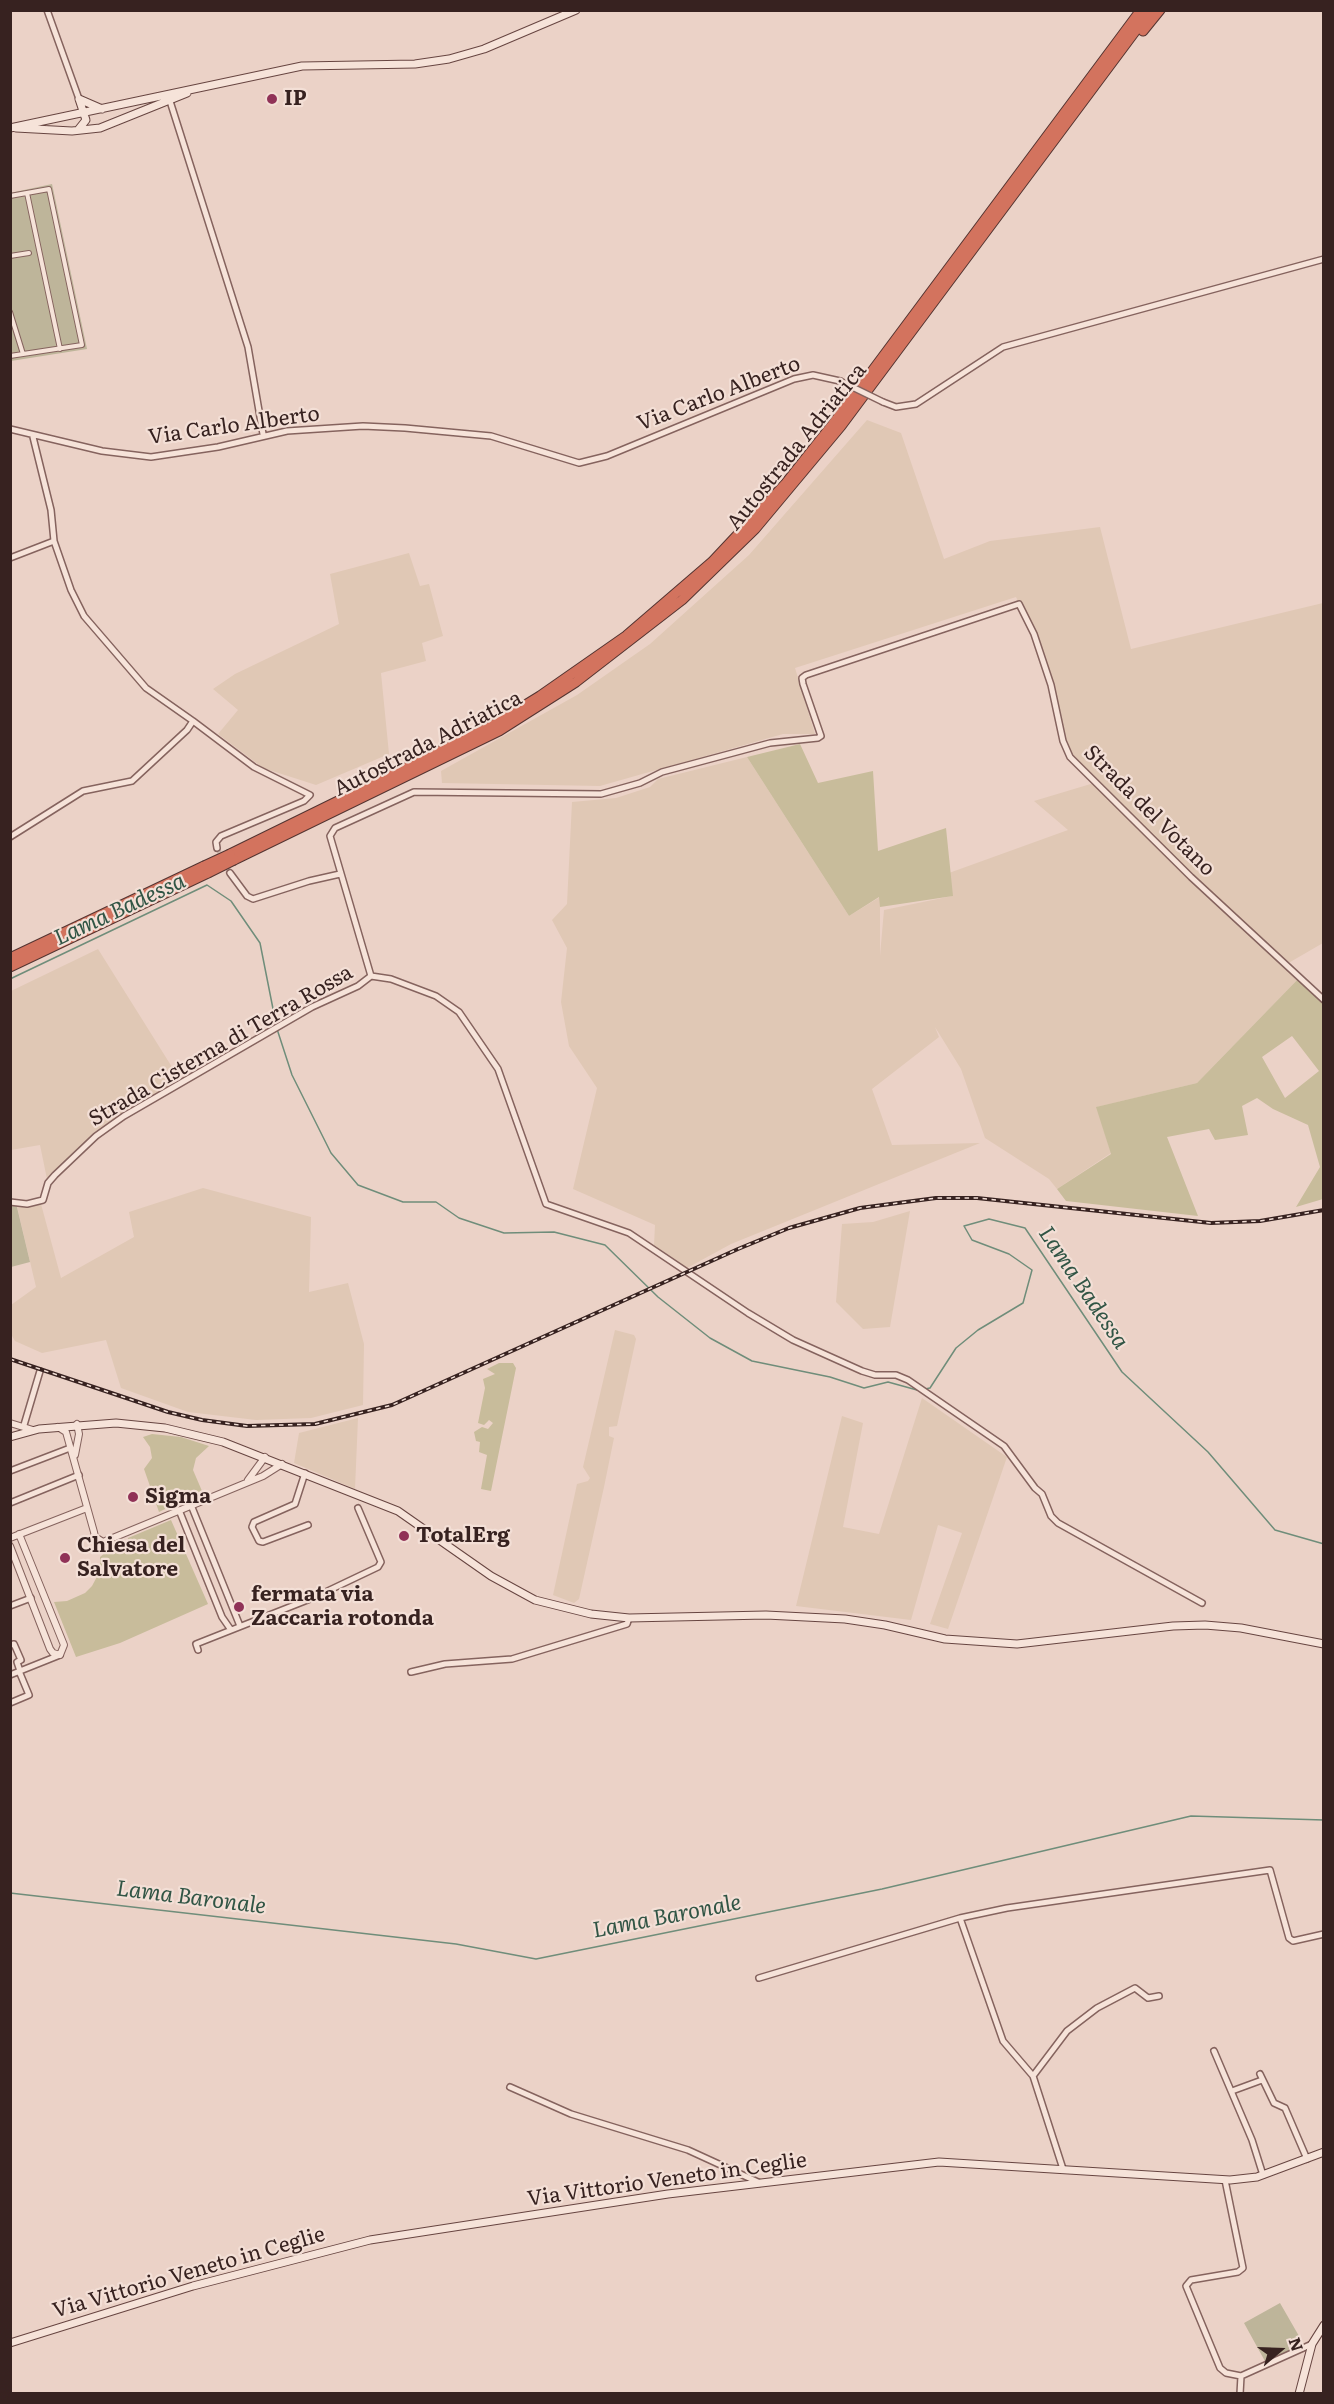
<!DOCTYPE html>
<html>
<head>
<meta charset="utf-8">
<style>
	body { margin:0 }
	#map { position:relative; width:1334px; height:2404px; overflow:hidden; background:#ebd2c7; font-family:Literata,serif }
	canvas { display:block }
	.frame { position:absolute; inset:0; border:12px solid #372220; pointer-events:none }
	.north { position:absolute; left:1250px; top:2320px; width:60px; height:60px; -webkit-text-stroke:4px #f3dfd6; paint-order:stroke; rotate:71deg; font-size:16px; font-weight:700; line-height:24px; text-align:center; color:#372220 }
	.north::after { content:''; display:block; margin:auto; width:21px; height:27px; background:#372220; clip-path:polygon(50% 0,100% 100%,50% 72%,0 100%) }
</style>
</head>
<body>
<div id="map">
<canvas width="1334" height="2404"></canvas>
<div class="frame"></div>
<div class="north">N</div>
</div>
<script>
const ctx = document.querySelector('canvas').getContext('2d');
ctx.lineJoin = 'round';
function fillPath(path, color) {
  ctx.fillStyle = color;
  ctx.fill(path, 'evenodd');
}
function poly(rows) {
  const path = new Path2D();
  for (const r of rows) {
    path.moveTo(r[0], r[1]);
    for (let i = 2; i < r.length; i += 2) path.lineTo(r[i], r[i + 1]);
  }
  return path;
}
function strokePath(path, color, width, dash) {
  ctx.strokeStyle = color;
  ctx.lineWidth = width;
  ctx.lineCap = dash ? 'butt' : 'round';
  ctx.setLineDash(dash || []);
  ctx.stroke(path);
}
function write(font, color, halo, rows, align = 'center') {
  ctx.font = font + ' Literata,serif';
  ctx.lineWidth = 4.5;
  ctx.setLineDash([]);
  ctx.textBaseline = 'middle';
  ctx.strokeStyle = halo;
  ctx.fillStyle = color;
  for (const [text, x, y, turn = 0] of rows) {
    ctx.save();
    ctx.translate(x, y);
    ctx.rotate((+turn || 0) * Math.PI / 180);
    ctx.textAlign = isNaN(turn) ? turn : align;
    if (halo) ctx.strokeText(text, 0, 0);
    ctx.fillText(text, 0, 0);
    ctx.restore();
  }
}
fillPath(poly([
	[867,420,901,433,944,559,990,541,1100,527,1131,649,1323,603,1323,943,1285,965,1300,977,1197,1083,1097,1107,1111,1153,1057,1189,1049,1179,985,1138,961,1069,935,1027,939,1037,872,1089,892,1145,980,1143,731,1244,687,1268,654,1245,655,1225,573,1189,597,1088,569,1046,561,1002,567,948,552,920,567,904,572,802,616,798,650,787,658,779,747,757,849,916,880,897,880,956,884,910,952,896,949,873,1068,830,1034,801,1094,783,1068,753,1034,634,1016,597,795,668,815,734,783,734,600,786,442,783,441,771,577,695,650,644,749,555],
	[409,553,420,586,429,584,443,636,422,643,426,661,381,673,389,754,316,785,263,768,218,734,238,710,213,689,235,674,339,624,330,574],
	[98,949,182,1083,103,1131,47,1179,40,1145,11,1150,11,1155,11,991],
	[203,1188,311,1217,309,1292,348,1283,364,1344,363,1405,311,1418,256,1420,188,1412,121,1388,106,1340,42,1353,15,1341,11,1334,11,1305,36,1287,16,1202,41,1204,61,1278,134,1237,129,1212],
	[910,1211,890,1327,863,1329,836,1302,842,1224,873,1222],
	[615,1330,634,1335,636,1339,617,1426,609,1427,609,1436,614,1438,604,1487,579,1599,574,1603,553,1595,577,1484,588,1481,590,1478,583,1467],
	[922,1398,1007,1457,948,1629,930,1624,962,1533,938,1525,911,1620,796,1606,842,1416,863,1423,843,1527,879,1534],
	[358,1418,355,1489,294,1463,299,1433]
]), '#e0c8b5');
fillPath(poly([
	[800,744,818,783,873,771,878,851,946,828,953,896,880,907,879,897,849,916,747,757],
	[1300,977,1323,999,1323,1199,1296,1207,1320,1167,1308,1125,1273,1109,1257,1098,1242,1106,1248,1135,1215,1140,1209,1129,1167,1137,1198,1216,1066,1201,1057,1189,1111,1154,1096,1107,1197,1083],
	[1292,1036,1319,1071,1285,1098,1262,1057],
	[499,1363,513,1363,516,1368,491,1491,481,1489,487,1455,479,1452,480,1442,476,1441,474,1432,482,1427,488,1429,493,1423,489,1420,484,1425,478,1423,485,1388,483,1379,495,1374,487,1369],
	[152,1434,181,1437,209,1446,196,1458,193,1470,202,1491,159,1512,144,1469,152,1458,150,1447,143,1437],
	[171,1520,208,1604,120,1643,76,1657,54,1602,67,1601,85,1593,92,1586,100,1571,100,1557,106,1552,127,1543,128,1538]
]), '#c8bc9b');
fillPath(poly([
	[52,184,87,349,11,361,10,193],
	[16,1203,30,1262,11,1267,11,1205],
	[1280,2303,1303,2343,1266,2363,1244,2323]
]), '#beb59a');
strokePath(poly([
	[10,979,207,885,231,901,260,943,276,1024],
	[277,1029,292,1075,331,1153,358,1185,403,1202,436,1202,459,1218,504,1233,554,1232,605,1245,658,1297,710,1338,752,1361,830,1377,864,1388,888,1382,917,1390],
	[925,1389,930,1388,956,1348,978,1330,1023,1303,1032,1270,1009,1254,972,1240,964,1226,989,1219,1025,1228,1122,1372,1208,1452,1275,1530,1324,1544],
	[10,1893,456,1944,536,1959,882,1889,1191,1816,1324,1820]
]), '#6f8d7a', 1.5);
strokePath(poly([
	[217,848,230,873]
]), '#c7afa6', 5, [5, 2.5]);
const pedestrian = poly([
	[27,193,60,349],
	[10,196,49,189,82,345,10,356],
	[10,256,29,253],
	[10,312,23,354]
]);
const minor = poly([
	[47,10,79,99],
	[169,98,248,347,263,434],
	[883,402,896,407,916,404,1003,347,1324,259],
	[10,429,102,451,151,457,218,447,287,431,363,426,405,428,491,436,579,463,607,456,794,379,813,375,840,381],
	[10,558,54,541],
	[193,721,254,767,310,795,304,801,221,836,216,842,217,848],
	[10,837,83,791,132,781,187,730,193,721,146,688,84,616,71,590,54,541,51,510,33,437],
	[230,873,247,896,253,899,309,881,340,874],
	[371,976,330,836,335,828,414,792,601,794,640,783,662,772,770,743,818,738,821,736,803,684,802,678,806,675,1019,604,1034,634,1051,685,1063,741,1070,757,1191,877,1324,1000],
	[371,976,391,979,436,996,459,1012,498,1069,546,1204,629,1233,748,1313,793,1340,862,1371,875,1375,896,1375,908,1380,1004,1446,1035,1488,1042,1494,1051,1516,1058,1523,1202,1603],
	[10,1202,27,1204,43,1200,48,1183,55,1175,96,1136,124,1116,312,1007,358,986,371,976],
	[24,1425,40,1371],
	[10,1471,70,1448],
	[305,1473,295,1504,254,1522,252,1527,259,1541,263,1542,308,1525],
	[10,1503,79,1475],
	[191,1505,240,1626],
	[179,1510,222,1617,231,1630],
	[10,1606,31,1598],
	[10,1645,14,1644,21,1660,17,1662,20,1671],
	[198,1650,196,1644,315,1597,378,1567,381,1562,358,1508],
	[411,1672,445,1664,512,1659,627,1624,629,1618],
	[10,1675,60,1655],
	[10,1703,29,1695,19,1671],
	[960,1918,1003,2041,1033,2076],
	[759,1978,960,1918,1007,1908,1270,1870,1289,1938,1293,1941,1324,1934],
	[1214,2051,1252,2140,1263,2175],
	[1260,2074,1274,2103,1285,2108,1307,2159],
	[510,2087,571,2114,688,2150,760,2183],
	[1232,2091,1262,2080],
	[1063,2169,1033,2076,1067,2031,1097,2008,1135,1988,1148,1998,1159,1996],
	[1225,2180,1243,2268,1238,2272,1191,2280,1186,2286,1220,2368,1226,2373,1241,2376,1312,2344],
	[1240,2394,1241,2376]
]);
const tertiary = poly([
	[10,1423,33,1430],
	[75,1426,77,1424,79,1434,75,1455],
	[58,1427,66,1432,94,1532,95,1537,103,1542,263,1476,282,1464],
	[248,1480,265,1457],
	[10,1538,87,1508],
	[10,1546,50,1649,53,1653,60,1655,64,1645,19,1534]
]);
const secondary = poly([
	[79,99,102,109],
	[10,128,302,66,415,64,449,59,484,49,576,10],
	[16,128,72,131,100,128,187,93],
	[78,130,86,120,79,99],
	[10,1437,39,1429,116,1423,165,1428,223,1442,398,1511,491,1576,535,1600,591,1614,629,1618,766,1615,845,1619,885,1625,945,1639,1017,1644,1173,1626,1205,1625,1241,1628,1324,1644],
	[10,2343,193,2286,370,2240,668,2194,939,2162,1230,2180,1257,2177,1324,2152],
	[1299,2394,1312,2344,1324,2325]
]);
const motorway = poly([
	[1143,31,1160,10],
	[230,854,491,726,540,696,626,636,712,562,786,483,832,425,1141,10],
	[234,860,499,731,576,682,682,600,755,529,841,426,1151,10],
	[10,958,204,866],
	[10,967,208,873]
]);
strokePath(pedestrian, '#85635e', 6);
strokePath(minor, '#85635e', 8);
strokePath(tertiary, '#85635e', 8);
strokePath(secondary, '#674541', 9);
strokePath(motorway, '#543431', 11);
strokePath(pedestrian, '#f6e3d9', 4);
strokePath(minor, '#f6e3d9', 5);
strokePath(tertiary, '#f6e3d9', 6);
strokePath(secondary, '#f6e3d9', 7);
strokePath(motorway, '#d3735e', 9);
const rail = poly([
	[10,1359,168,1412,202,1420,247,1426,315,1424,392,1405,738,1249,789,1228,860,1208,936,1198,977,1198,1211,1223,1260,1221,1324,1210]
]);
strokePath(rail, '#372220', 4);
strokePath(rail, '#f3dfd6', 1.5, [4.5]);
const minorBridge = poly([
	[840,381,883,402]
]);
const motorwayBridge = poly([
	[204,866,230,854],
	[208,873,234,860]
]);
strokePath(minorBridge, '#85635e', 8, []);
strokePath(motorwayBridge, '#543431', 11, []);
strokePath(minorBridge, '#f6e3d9', 5);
strokePath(motorwayBridge, '#d3735e', 9);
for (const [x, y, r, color] of [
	[272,99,6,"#903257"],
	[133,1497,6,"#903257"],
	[404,1536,6,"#903257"],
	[65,1558,6,"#903257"],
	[239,1607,6,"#903257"]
]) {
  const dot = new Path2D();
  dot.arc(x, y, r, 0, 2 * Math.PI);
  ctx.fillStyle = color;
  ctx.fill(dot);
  strokePath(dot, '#f3dfd6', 2);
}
write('bold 21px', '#372220', '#f3dfd6', [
	["IP",284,99],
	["Sigma",145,1497],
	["TotalErg",416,1536],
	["Chiesa del",77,1546],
	["Salvatore",77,1570],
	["fermata via",251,1595],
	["Zaccaria rotonda",251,1619]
], 'left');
write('21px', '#372220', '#f3dfd6', [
	["Via Carlo Alberto",719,394,-21],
	["Via Carlo Alberto",234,426,-8],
	["Autostrada Adriatica",797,447,-51],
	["Autostrada Adriatica",428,744,-27],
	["Strada del Votano",1149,811,45],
	["Strada Cisterna di Terra Rossa",221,1046,-30],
	["Via Vittorio Veneto in Ceglie",667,2180,-8],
	["Via Vittorio Veneto in Ceglie",189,2273,-16]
]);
write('italic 22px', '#315545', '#f3dfd6', [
	["Lama Badessa",120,910,-25],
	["Lama Badessa",1083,1288,56],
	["Lama Baronale",191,1898,7],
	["Lama Baronale",667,1917,-11]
]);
</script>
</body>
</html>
